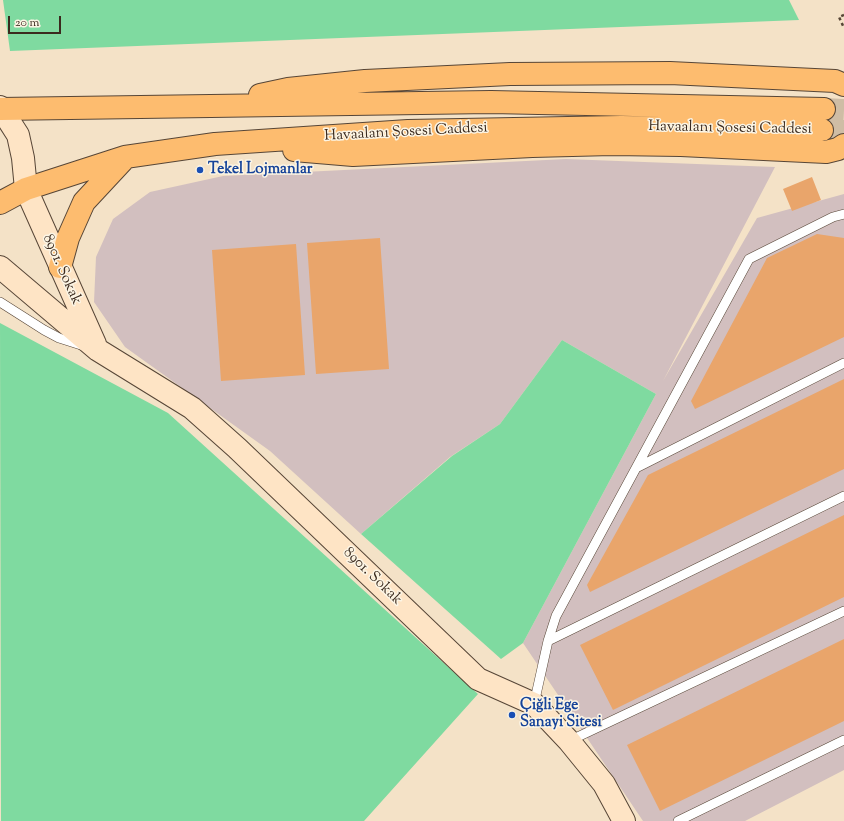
<!DOCTYPE html>
<html>
<head>
<meta charset="utf-8">
<style>
	body { margin:0 }
	#map { position:relative; width:844px; height:821px; overflow:hidden; background:#f4e2c7; font-family:"Sorts Mill Goudy",serif }
	canvas { display:block }
	.scale { position:absolute; left:8px; top:16px; width:53px; height:18px; box-sizing:border-box; border:2px solid #3b2a1e; border-top:0; padding-left:5px; font-size:12px; line-height:14px; white-space:nowrap; color:#3b2a1e; -webkit-text-stroke:3px #fcf5e5; paint-order:stroke }
</style>
</head>
<body>
<div id="map">
<canvas width="844" height="821"></canvas>
<div class="scale">20 m</div>
</div>
<script>
const ctx = document.querySelector('canvas').getContext('2d');
ctx.lineJoin = 'round';
function fillPath(path, color) {
  ctx.fillStyle = color;
  ctx.fill(path, 'evenodd');
}
function poly(rows) {
  const path = new Path2D();
  for (const r of rows) {
    path.moveTo(r[0], r[1]);
    for (let i = 2; i < r.length; i += 2) path.lineTo(r[i], r[i + 1]);
  }
  return path;
}
function strokePath(path, color, width, dash) {
  ctx.strokeStyle = color;
  ctx.lineWidth = width;
  ctx.lineCap = dash ? 'butt' : 'round';
  ctx.setLineDash(dash || []);
  ctx.stroke(path);
}
function write(font, color, halo, rows, align = 'center') {
  ctx.font = font + ' "Sorts Mill Goudy",serif';
  ctx.lineWidth = 3;
  ctx.setLineDash([]);
  ctx.textBaseline = 'middle';
  ctx.strokeStyle = halo;
  ctx.fillStyle = color;
  for (const [text, x, y, turn = 0] of rows) {
    ctx.save();
    ctx.translate(x, y);
    ctx.rotate((+turn || 0) * Math.PI / 180);
    ctx.textAlign = isNaN(turn) ? turn : align;
    if (halo) ctx.strokeText(text, 0, 0);
    ctx.fillText(text, 0, 0);
    ctx.restore();
  }
}
fillPath(poly([
	[566,159,775,167,663,381,757,218,844,194,844,770,745,821,643,821,523,643,656,394,562,340,500,424,450,457,361,534,270,451,125,347,94,302,96,257,113,219,150,192,223,176]
]), '#d2bfbf');
fillPath(poly([
	[3,0,789,0,799,20,10,51],
	[0,323,168,413,478,694,364,821,1,821],
	[562,340,656,394,523,643,501,659,361,534,452,456,500,424]
]), '#7fdaa0');
fillPath(poly([
	[812,177,821,200,792,211,783,189],
	[817,234,844,238,844,337,695,409,691,401,767,258],
	[380,238,389,369,316,374,307,243],
	[296,244,305,375,221,381,212,250],
	[844,379,844,469,590,592,587,585,648,475],
	[844,515,844,597,613,710,580,645],
	[844,639,844,721,660,811,627,745]
]), '#e9a56b');
strokePath(poly([
	[824,109,844,110],
	[822,130,844,131]
]), '#cfbda5', 22, [22, 11]);
const lane = poly([
	[0,302,44,330,59,338,81,345],
	[638,467,844,363],
	[548,641,844,496],
	[534,704,548,641,556,616,749,259,833,217,844,214],
	[569,741,844,611],
	[678,821,844,740]
]);
const secondary = poly([
	[0,107,18,135,23,158,26,189,95,344],
	[0,267,98,350,192,408,237,448,478,679,534,704,569,741,604,784,624,821]
]);
const primary = poly([
	[260,95,288,89,365,81,510,74,670,73,835,81,844,85],
	[0,109,491,102,824,109],
	[294,150,353,155,532,146,612,144,681,145,826,152,838,149,844,145],
	[0,203,26,189,125,157,215,144,408,131,621,127,822,130],
	[60,267,68,238,84,202,124,159]
]);
strokePath(lane, '#574637', 10);
strokePath(secondary, '#574637', 24);
strokePath(primary, '#574637', 24);
strokePath(poly([
	[844,15,839,17,844,28]
]), '#574637', 2.5, [3, 3]);
strokePath(lane, '#fff', 9);
strokePath(secondary, '#fee4c5', 22);
strokePath(primary, '#fdbc6f', 22);
for (const [x, y, r, color] of [
	[200,170,4,"#1a4fb4"],
	[512,715,4,"#1a4fb4"]
]) {
  const dot = new Path2D();
  dot.arc(x, y, r, 0, 2 * Math.PI);
  ctx.fillStyle = color;
  ctx.fill(dot);
  strokePath(dot, '#fcf5e5', 1.5);
}
write('15px', '#3b2a1e', '#fcf5e5', [
	["Havaalanı Şosesi Caddesi",730,129,1],
	["Havaalanı Şosesi Caddesi",406,133,-3],
	["8901. Sokak",61,270,66],
	["8901. Sokak",372,577,44]
]);
write('bold 15px', '#164399', '#fcf5e5', [
	["Tekel Lojmanlar",208,170],
	["Çiğli Ege",520,706],
	["Sanayi Sitesi",520,723]
], 'left');
</script>
</body>
</html>
